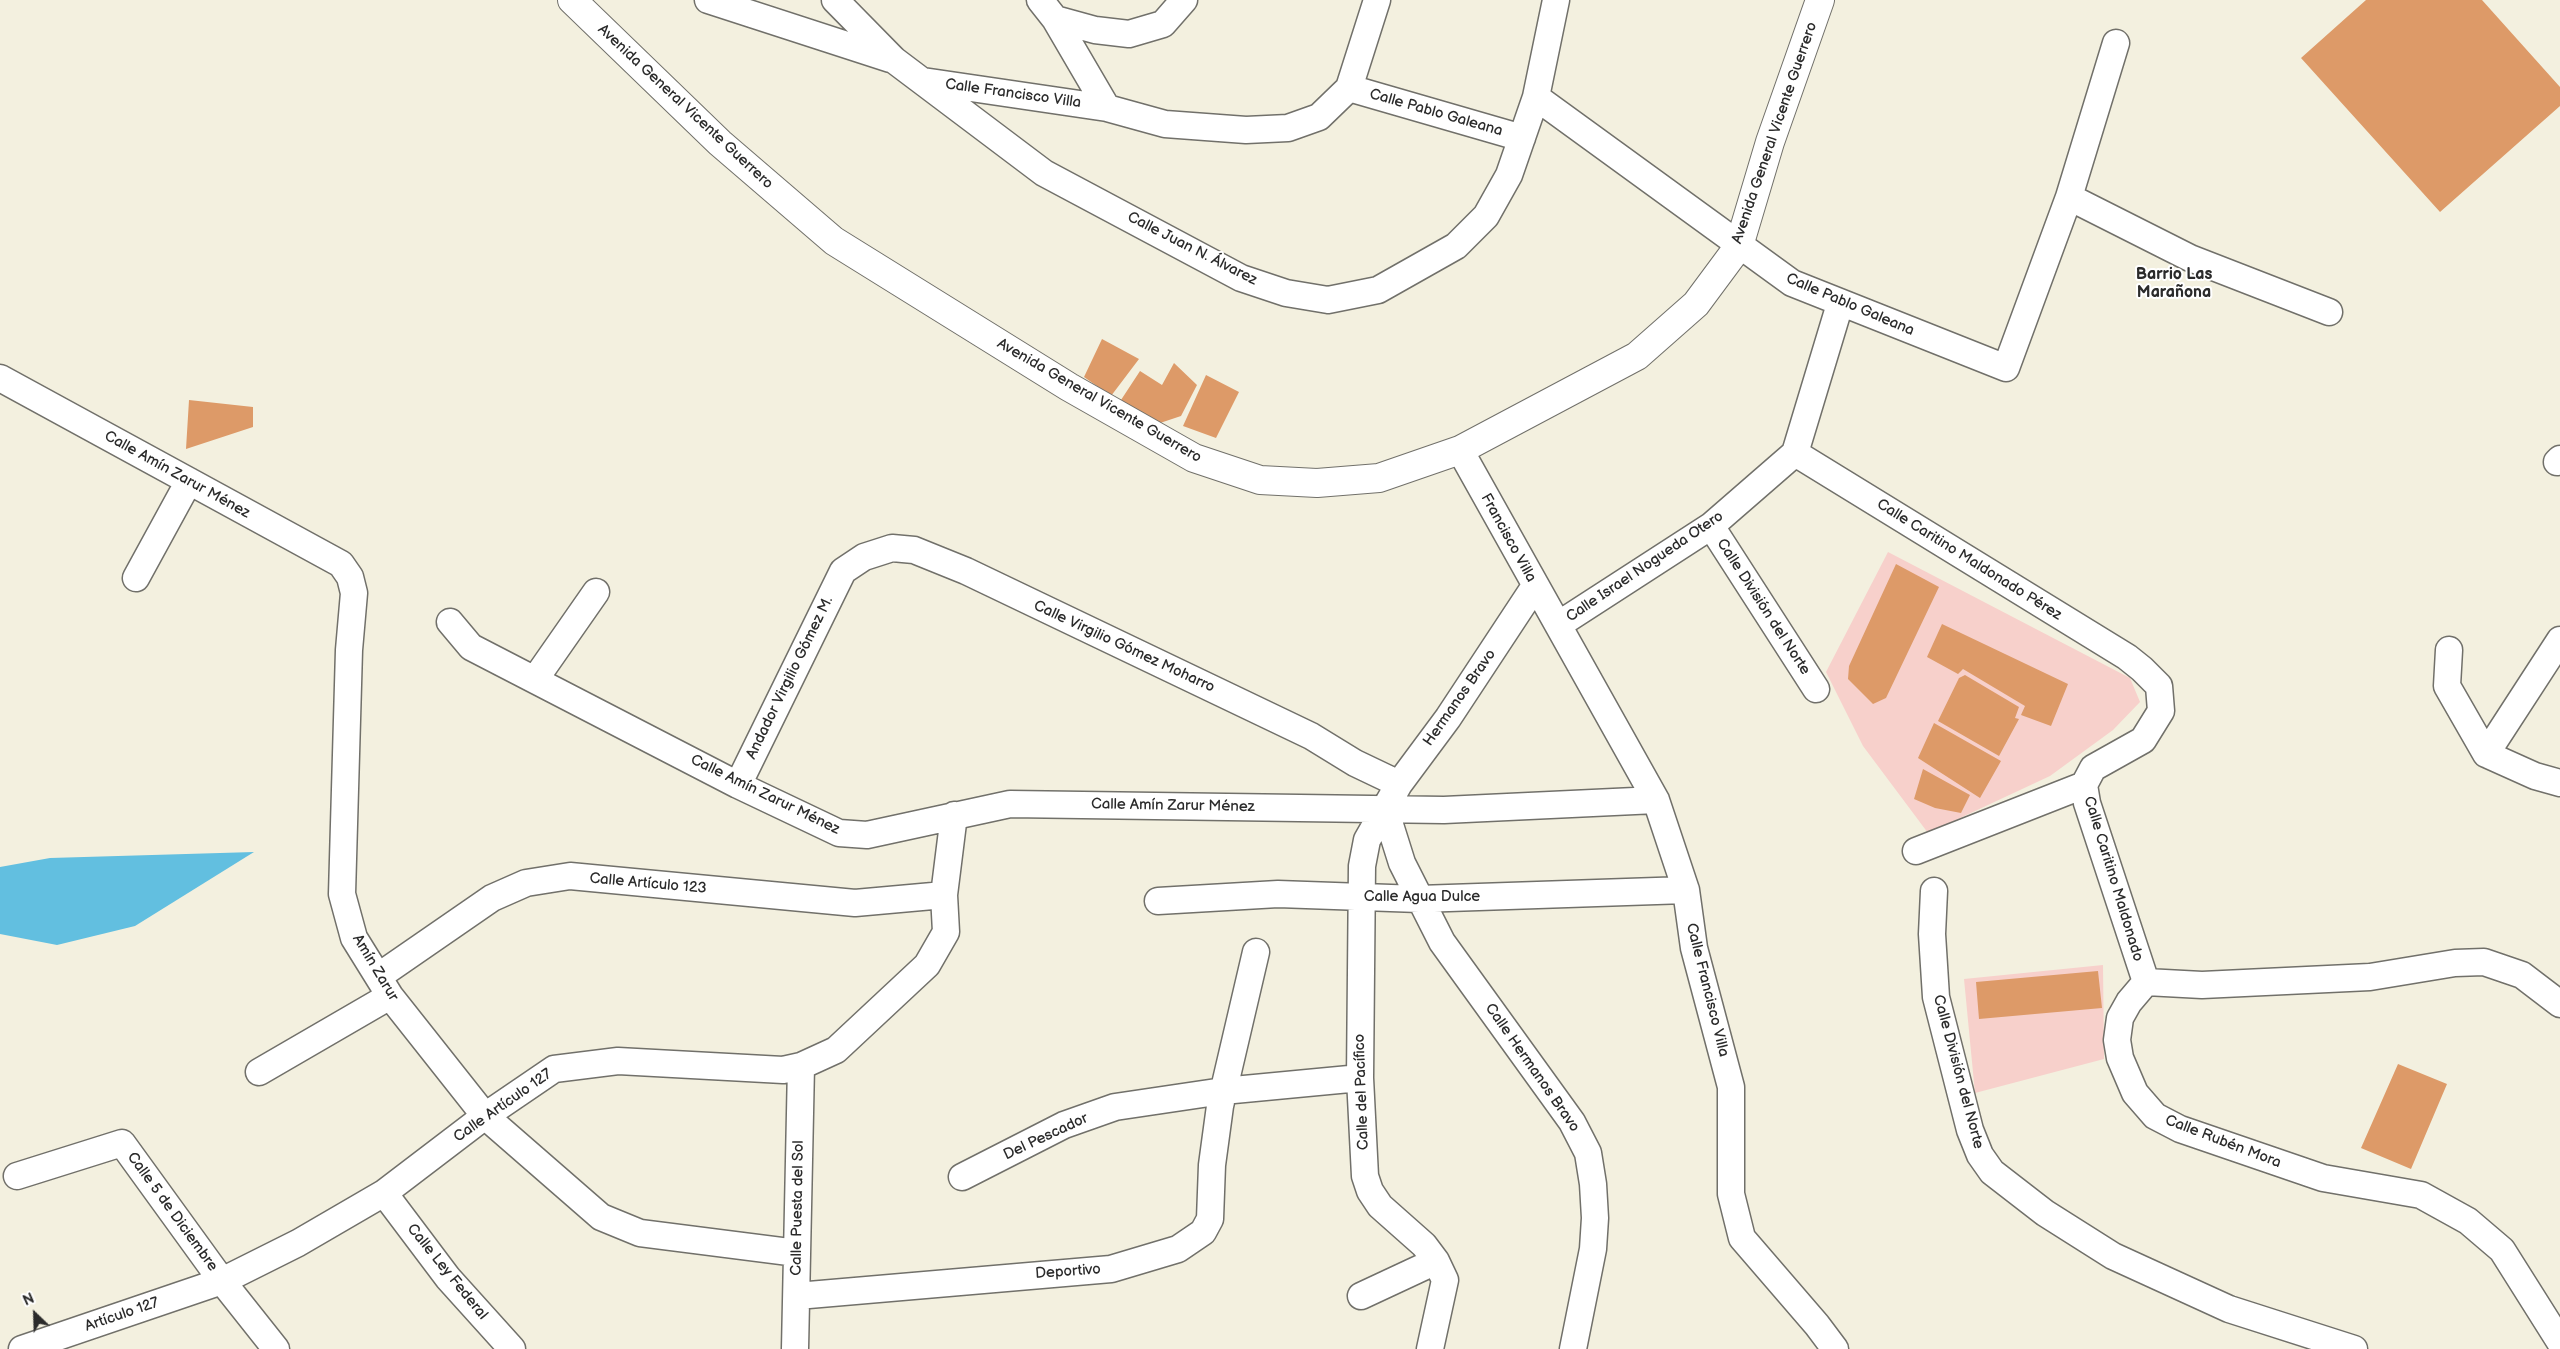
<!DOCTYPE html>
<meta charset="utf-8">
<style>
body{margin:0}
#map{position:relative;width:2560px;height:1349px;overflow:hidden;background:#f3f0df;font-family:"Balsamiq Sans",sans-serif}
canvas{display:block}
.north{position:absolute;left:10px;top:1289px;width:50px;height:50px;-webkit-text-stroke:4px #fff;paint-order:stroke;rotate:336deg;font-size:14px;font-weight:700;line-height:20px;text-align:center;color:#2b2b2b}
.north::after{content:'';display:block;margin:auto;width:18px;height:22px;background:#2b2b2b;clip-path:polygon(50% 0,100% 100%,50% 72%,0 100%)}
</style>
<div id="map">
<canvas width="2560" height="1349"></canvas>
<div class="north">N</div>
</div>
<script>
const g = document.querySelector('canvas').getContext('2d');
g.lineJoin = 'round';
function fill(path, color) { g.fillStyle = color; g.fill(path, 'evenodd'); }
const poly = rows => new Path2D(rows.map(r => 'M' + r).join(''));
function stroke(path, color, width, dash) { g.strokeStyle = color; g.lineWidth = width; g.lineCap = dash ? 'butt' : 'round'; g.setLineDash(dash || []); g.stroke(path); }
function label(font, color, halo, rows, align = 'center') {
  g.font = font + ' "Balsamiq Sans",sans-serif'; g.lineWidth = 4; g.setLineDash([]); g.textBaseline = 'middle'; g.strokeStyle = halo; g.fillStyle = color; for (const [text, x, y, turn = 0] of rows) {
    g.save(); g.translate(x, y); g.rotate((+turn || 0) * Math.PI / 180); g.textAlign = isNaN(turn) ? turn : align; if (halo) g.strokeText(text, 0, 0); g.fillText(text, 0, 0); g.restore();
  }
}
const built = poly([
 [1888,552,2130,678,2140,702,2113,730,2050,776,1928,833,1863,746,1826,672],
 [2103,965,2104,1059,1975,1093,1964,979]
]);
const water = poly([
 [254,852,135,926,57,945,0,934,0,867,50,858]
]);
const building = poly([
 [2366,0,2482,0,2560,87,2560,106,2440,212,2301,58],
 [1102,339,1139,359,1111,396,1084,377],
 [1174,363,1197,385,1181,416,1154,425,1121,400,1140,371,1162,385],
 [1206,375,1239,392,1216,438,1183,426],
 [189,400,253,407,253,427,186,449],
 [1896,564,1939,587,1886,698,1873,704,1848,679,1849,666],
 [1942,624,2068,684,2051,726,2021,715,2025,706,1963,669,1958,674,1927,657],
 [1965,675,2019,707,2015,718,2019,719,1999,756,1938,721,1959,678],
 [1934,723,2001,761,1980,798,1918,758],
 [1923,769,1970,795,1961,813,1935,808,1914,799],
 [2098,971,2102,1008,1979,1019,1976,982],
 [2398,1064,2447,1084,2411,1169,2361,1148]
]);
const minor = poly([
 [708,0,890,59],
 [835,0,894,60,1044,173,1241,278,1286,293,1328,300,1378,290,1456,246,1486,216,1509,175,1536,97,1556,0],
 [1040,0,1055,19,1107,108],
 [1055,19,1095,30,1129,34,1163,24,1184,0],
 [923,81,1107,108,1165,124,1246,130,1288,128,1319,117,1349,88,1377,0],
 [1349,88,1522,138],
 [1536,97,1792,283,2006,368,2069,197,2116,43],
 [2069,197,2190,258,2329,312],
 [0,378,341,564,350,577,354,593,349,650,342,894,354,938,390,996,485,1116,601,1217,640,1233,797,1253],
 [1460,450,1656,800,1686,890,1694,948,1731,1087,1731,1194,1742,1238,1817,1325,1835,1349],
 [1795,453,2127,657,2142,669,2159,686,2161,711,2143,740,2093,768,2084,785,2087,803,2146,982],
 [2557,462,2560,459],
 [1711,526,1816,689],
 [136,578,189,481],
 [450,622,471,647,738,785,839,833,867,835,1010,804,1444,810,1656,800],
 [1558,625,1711,526,1795,453,1840,304],
 [2449,650,2447,686,2486,754,2535,776,2560,783],
 [536,678,596,592],
 [2486,754,2560,640],
 [738,785,843,571,864,557,892,548,914,550,966,571,1311,736,1355,763,1399,784],
 [1385,809,1402,863,1442,942,1572,1122,1588,1153,1593,1184,1595,1218,1593,1249,1573,1349],
 [1916,851,2084,785],
 [1934,891,1932,934,1936,997,1970,1130,1980,1155,1992,1172,2045,1213,2113,1256,2229,1309,2354,1349],
 [1158,901,1278,894,1419,899,1686,890],
 [379,976,492,898,526,883,570,876,855,903,944,895],
 [2146,982,2129,1002,2120,1018,2117,1040,2120,1058,2135,1093,2155,1116,2180,1129,2323,1178,2421,1195,2468,1221,2502,1250,2560,1342],
 [2146,982,2202,985,2370,977,2455,963,2484,962,2522,975,2560,1004],
 [259,1072,390,996],
 [17,1176,122,1143,222,1281,276,1349],
 [962,1177,1064,1125,1115,1107,1223,1091,1360,1078],
 [384,1193,448,1278,512,1349],
 [797,1296,1111,1269,1178,1249,1203,1232,1210,1219,1212,1165,1220,1106,1256,952],
 [1361,1296,1436,1261],
 [22,1349,222,1281,298,1243,384,1193,485,1116,554,1069,618,1061,783,1070,801,1066,836,1050,927,965,946,932,944,895,954,815],
 [795,1349,801,1066],
 [1430,1349,1445,1280,1436,1261,1424,1245,1380,1206,1370,1191,1365,1176,1360,1078,1362,866,1367,840,1399,784,1448,718,1535,586]
]);
const tertiary = poly([
 [572,0,720,143,834,241,1069,387,1194,458,1260,480,1317,483,1379,478,1460,450,1637,356,1696,304,1739,246,1770,142,1820,0]
]);
const streetNames = [
 ["Calle Francisco Villa",1013,94,8],
 ["Avenida General Vicente Guerrero",685,107,43],
 ["Calle Pablo Galeana",1436,113,16],
 ["Avenida General Vicente Guerrero",1775,133,-71],
 ["Calle Juan N. Álvarez",1192,249,27],
 ["Calle Pablo Galeana",1850,305,23],
 ["Avenida General Vicente Guerrero",1099,401,30],
 ["Calle Amín Zarur Ménez",177,475,29],
 ["Francisco Villa",1508,538,61],
 ["Calle Caritino Maldonado Pérez",1969,560,32],
 ["Calle Israel Nogueda Otero",1645,567,-34],
 ["Calle División del Norte",1763,607,57],
 ["Calle Virgilio Gómez Moharro",1124,647,25],
 ["Andador Virgilio Gómez M.",790,678,-64],
 ["Hermanos Bravo",1460,698,-55],
 ["Calle Amín Zarur Ménez",765,795,26],
 ["Calle Amín Zarur Ménez",1173,806,1],
 ["Calle Caritino Maldonado",2113,879,73],
 ["Calle Artículo 123",648,884,5],
 ["Calle Agua Dulce",1422,897],
 ["Amín Zarur",375,968,59],
 ["Calle Francisco Villa",1707,990,76],
 ["Calle Hermanos Bravo",1532,1068,55],
 ["Calle División del Norte",1958,1072,75],
 ["Calle del Pacífico",1362,1092,-92],
 ["Calle Artículo 127",503,1106,-35],
 ["Del Pescador",1046,1137,-25],
 ["Calle Rubén Mora",2223,1142,21],
 ["Calle Puesta del Sol",798,1208,-89],
 ["Calle 5 de Diciembre",172,1212,54],
 ["Calle Ley Federal",447,1272,51],
 ["Deportivo",1068,1272,-4],
 ["Artículo 127",122,1315,-19]
];
const neighbourhoodNames = [
 ["Barrio Las",2174,275],
 ["Marañona",2174,293]
];
fill(built, '#f7d0cb');
fill(water, '#62bfe0');
fill(building, '#dd9a68');
stroke(minor, '#71706a', 29);
stroke(tertiary, '#71706a', 30);
stroke(minor, '#fff', 26);
stroke(tertiary, '#fff', 28);
label('15px', '#2b2b2b', '#fff', streetNames);
label('bold 16px', '#2b2b2b', '#fff', neighbourhoodNames);
</script>
